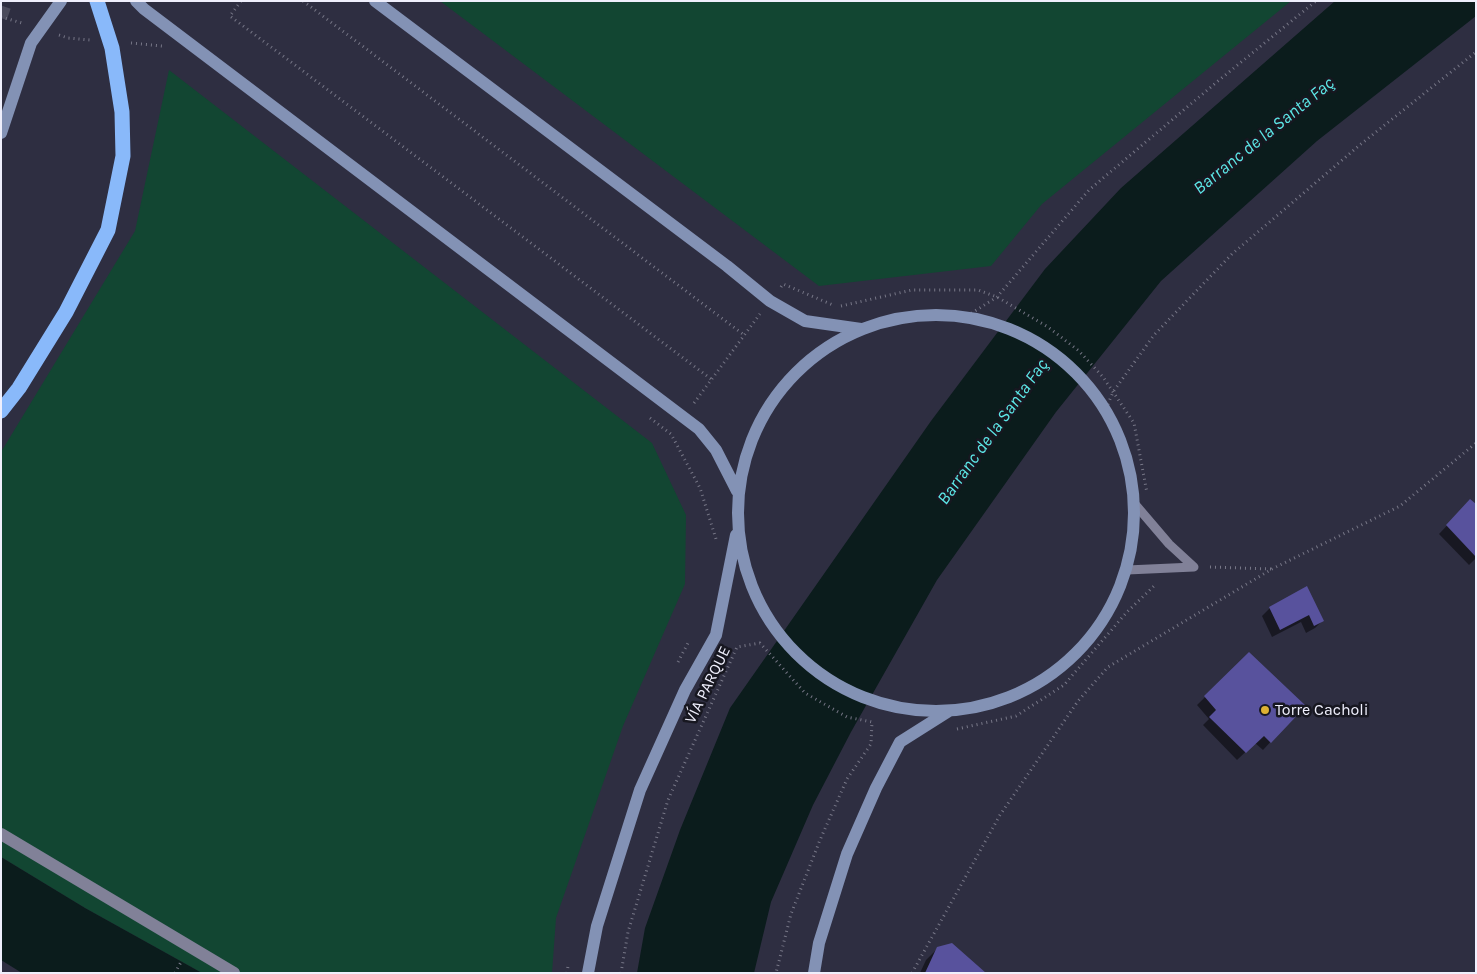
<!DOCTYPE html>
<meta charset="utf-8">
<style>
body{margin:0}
#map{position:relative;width:1477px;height:974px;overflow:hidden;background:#2e2e41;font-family:Karla,sans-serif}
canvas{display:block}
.frame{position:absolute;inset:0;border:2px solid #efeffc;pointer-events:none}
</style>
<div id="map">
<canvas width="1477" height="974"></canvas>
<div class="frame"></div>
</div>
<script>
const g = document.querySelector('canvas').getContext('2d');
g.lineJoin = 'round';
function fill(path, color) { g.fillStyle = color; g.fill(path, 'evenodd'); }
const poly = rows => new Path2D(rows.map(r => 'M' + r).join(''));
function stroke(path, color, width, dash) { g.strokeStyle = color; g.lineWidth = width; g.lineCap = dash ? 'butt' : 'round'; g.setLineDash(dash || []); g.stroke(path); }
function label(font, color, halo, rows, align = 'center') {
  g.font = font + ' Karla,sans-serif'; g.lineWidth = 5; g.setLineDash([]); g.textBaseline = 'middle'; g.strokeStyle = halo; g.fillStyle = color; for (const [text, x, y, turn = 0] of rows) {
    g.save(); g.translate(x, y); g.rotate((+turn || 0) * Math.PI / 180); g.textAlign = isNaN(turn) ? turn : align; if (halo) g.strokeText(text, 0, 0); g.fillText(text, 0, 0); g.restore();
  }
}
const green = poly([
 [440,1,1291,1,1042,204,991,266,819,286],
 [169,70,652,443,686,515,685,584,623,726,556,918,552,973,202,973,85,908,1,857,1,452,135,231]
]);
const water = poly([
 [1335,1,1476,1,1476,16,1317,141,1161,281,1056,412,937,580,851,732,813,805,771,902,754,973,637,973,645,928,680,830,730,708,931,421,1045,269,1121,188],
 [1,857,85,908,202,973,22,973,1,960]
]);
const shadow = poly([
 [1470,501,1476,535,1476,558,1469,565,1439,534],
 [1307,587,1322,621,1315,628,1306,633,1301,622,1272,637,1262,616,1270,608],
 [1249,654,1304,706,1263,750,1255,743,1237,760,1203,725,1209,719,1197,705],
 [938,948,984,973,920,973,926,960]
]);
const building = poly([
 [1470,499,1476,504,1476,557,1446,525],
 [1307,586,1324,621,1314,626,1309,615,1280,630,1269,607],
 [1249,652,1306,706,1271,743,1264,736,1246,753,1209,717,1216,710,1204,696],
 [952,943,986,973,925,973,937,947]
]);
const primaryTunnel = poly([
 [1,18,7,1]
]);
const path = poly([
 [241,1,230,16,711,379],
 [303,1,744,335],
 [1,17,22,23],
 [59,35,68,38,90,40],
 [131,43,162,46],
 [781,287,783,284,833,305],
 [841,306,912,290,978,290,997,297,1048,327,1079,351,1103,377,1134,423,1147,493],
 [967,316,997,297,1089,190,1218,81,1316,1],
 [694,403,760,314],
 [1106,409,1113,392,1154,335,1232,254,1361,144,1476,52],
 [650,418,671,434,700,488,716,539],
 [1210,567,1271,569],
 [678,662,688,643],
 [957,729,1016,716,1064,685,1127,612,1154,586],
 [175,973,181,962],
 [567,973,568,966],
 [621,973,628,932,668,800,737,647,760,643,805,693,847,717,872,722,871,744,847,779,820,840,791,914,776,973],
 [912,973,1000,815,1078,701,1108,667,1272,569,1400,506,1476,443]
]);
const lane = poly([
 [1134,503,1169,544,1194,567],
 [1127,570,1194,567]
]);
const street = poly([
 [1,834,234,973]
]);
const secondary = poly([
 [136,1,144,9,699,429,716,450,737,491],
 [375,1,727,266,770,301,805,321,861,329],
 [1,133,31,43,61,1],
 '738 513a198 198 0 1 1 396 0a198 198 0 1 1-396 0Z',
 [588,973,597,926,640,790,685,690,716,635,736,535],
 [814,973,819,943,847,854,876,788,900,742,949,711]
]);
const highway = poly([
 [1,411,19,388,66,312,108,230,123,156,122,112,112,48,97,1]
]);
const markers = [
 [1265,710,5,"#deb133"]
];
const streetNames = [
 ["VÍA PARQUE",708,685,-64]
];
const poiNames = [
 ["Torre Cacholi",1275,710]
];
const waterNames = [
 ["Barranc de la Santa Faç",1264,136,-39],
 ["Barranc de la Santa Faç",993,432,-54]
];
fill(green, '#124632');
fill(water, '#0b1c1c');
fill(shadow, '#0007');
fill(building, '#58529d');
stroke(primaryTunnel, '#4b4b5d', 12, [12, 6]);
stroke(path, '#777787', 3, [1, 4]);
stroke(lane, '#818198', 9);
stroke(street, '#818198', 12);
stroke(secondary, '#8392b5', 12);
stroke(highway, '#89b9fa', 15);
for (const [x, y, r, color] of markers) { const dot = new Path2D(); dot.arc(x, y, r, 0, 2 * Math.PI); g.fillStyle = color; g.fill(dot); stroke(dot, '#171720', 2); }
label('16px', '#efeffc', '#171720', streetNames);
label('16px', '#efeffc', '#171720', poiNames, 'left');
label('italic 18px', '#5ce6e6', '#171720', waterNames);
</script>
